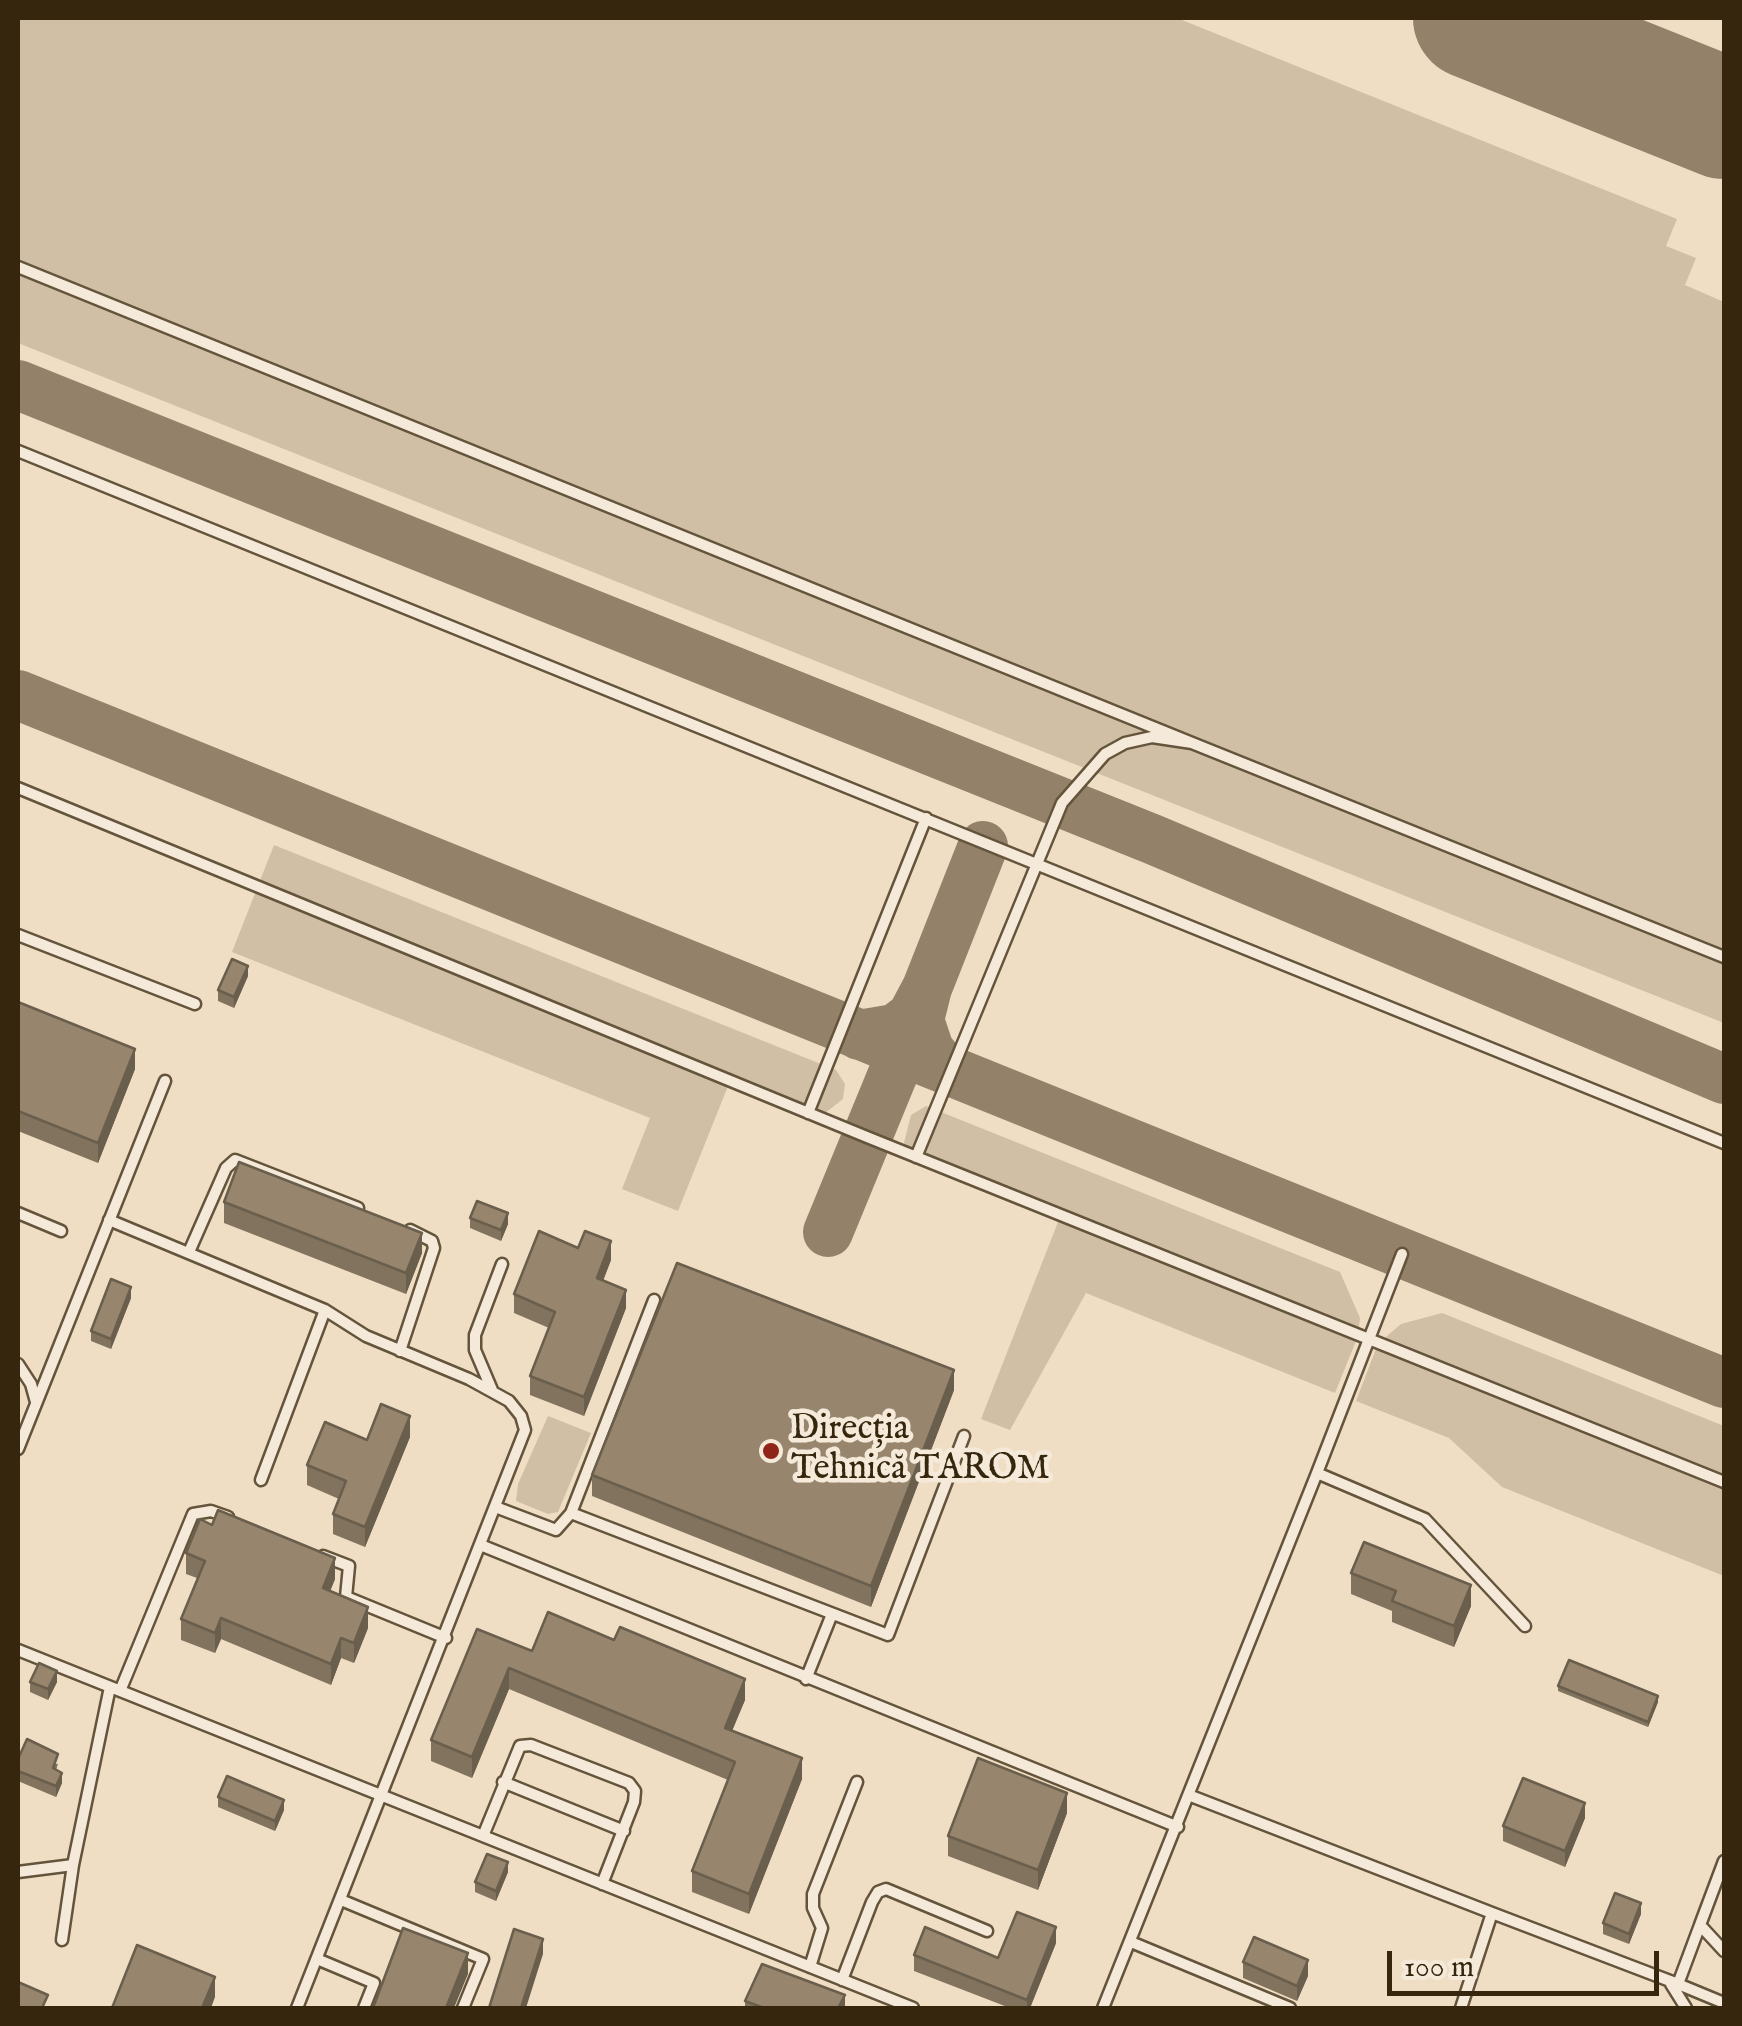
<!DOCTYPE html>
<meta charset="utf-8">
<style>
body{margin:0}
#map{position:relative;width:1742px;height:2026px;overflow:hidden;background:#f0dec4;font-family:"IM FELL English",serif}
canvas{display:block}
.frame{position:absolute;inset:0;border:20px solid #36260e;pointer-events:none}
.scale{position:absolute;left:1387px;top:1951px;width:272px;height:45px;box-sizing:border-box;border:5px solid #36260e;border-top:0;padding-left:12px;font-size:30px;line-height:35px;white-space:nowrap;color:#36260e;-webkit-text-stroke:8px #f5ead9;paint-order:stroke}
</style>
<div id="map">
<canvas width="1742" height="2026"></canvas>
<div class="frame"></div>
<div class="scale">100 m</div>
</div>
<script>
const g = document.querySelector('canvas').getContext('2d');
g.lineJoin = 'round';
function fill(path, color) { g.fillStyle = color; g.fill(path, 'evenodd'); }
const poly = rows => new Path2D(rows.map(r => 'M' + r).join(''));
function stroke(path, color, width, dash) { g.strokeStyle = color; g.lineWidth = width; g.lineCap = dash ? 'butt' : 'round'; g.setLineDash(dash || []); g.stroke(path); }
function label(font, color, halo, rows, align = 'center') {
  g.font = font + ' "IM FELL English",serif'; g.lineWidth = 9; g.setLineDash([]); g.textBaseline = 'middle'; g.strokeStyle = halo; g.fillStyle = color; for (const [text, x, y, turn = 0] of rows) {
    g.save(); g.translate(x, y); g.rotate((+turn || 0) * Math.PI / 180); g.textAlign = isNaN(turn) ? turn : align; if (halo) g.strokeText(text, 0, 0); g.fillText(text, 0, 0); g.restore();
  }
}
const green = poly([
 [18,18,1177,18,1677,219,1666,246,1696,258,1685,285,1724,302,1724,1023,18,343],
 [274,845,836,1070,845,1084,843,1099,815,1121,728,1086,678,1211,622,1189,650,1118,232,952],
 [926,1106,1340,1272,1360,1318,1358,1336,1335,1393,1086,1293,1010,1430,981,1419,1058,1222,903,1147,911,1115],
 [1442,1313,1724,1426,1724,1576,1502,1487,1449,1438,1356,1401,1376,1349,1388,1335,1401,1324],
 [548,1416,591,1433,558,1512,548,1514,516,1501,518,1484]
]);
const taxiway = poly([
 [18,385,1152,839,1724,1079],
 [18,695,1724,1383],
 [927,988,983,846],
 [859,1035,895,1029,912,1016,927,988,919,1020,929,1050,945,1069],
 [828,1232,902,1052]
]);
const runway = poly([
 [1474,18,1724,118]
]);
const service = poly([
 [18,267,1192,743],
 [18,451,1724,1143],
 [18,788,867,1137,1724,1482],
 [18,935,195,1004],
 [808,1113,926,818],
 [916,1157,1062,803,1105,754,1125,743,1152,737,1192,743,1724,957],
 [18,1213,61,1231],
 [109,1220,325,1310,366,1336,469,1379,509,1401,521,1416,525,1430,297,2008],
 [189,1252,226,1168,235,1160,358,1208],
 [654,1300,571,1513,888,1635,964,1436],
 [400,1351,434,1248,432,1241,410,1230],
 [18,1364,31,1384,36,1402],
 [492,1390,475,1350,475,1335,502,1264],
 [18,1449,165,1081],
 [1317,1473,1402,1254],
 [261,1480,325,1310],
 [498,1508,556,1530,571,1513],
 [483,1546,1178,1827],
 [323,1556,349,1566,346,1597,446,1638],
 [18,1650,913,2008],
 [806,1679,832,1614],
 [120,1691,193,1514,211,1511,228,1517],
 [503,1782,624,1831],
 [1191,1796,1492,1913,1461,2008],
 [483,1836,520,1746,531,1745,629,1783,635,1791,634,1802,602,1884],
 [1724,1861,1700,1925,1724,1951],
 [73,1865,110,1687],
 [18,1872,73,1865,62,1940],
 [341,1900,483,1959,463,2008],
 [1492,1913,1678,1984,1700,1925],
 [1131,1942,1290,2008],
 [317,1959,374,1983,364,2008],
 [810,1967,822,1928,813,1908,813,1894,857,1782],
 [842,1980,872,1902,878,1892,886,1889,987,1931],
 [1671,1984,1686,2008],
 [1678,1984,1724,2003],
 [1103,2008,1317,1473,1425,1519,1525,1626]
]);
const wall = poly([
 [248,976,234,1008,218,1001,218,990],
 [18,1002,135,1069,98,1163,18,1131],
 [224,1202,422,1253,406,1294,224,1223],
 [470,1218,508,1224,501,1241,470,1228],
 [578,1248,611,1260,603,1280,626,1308,584,1416,530,1395,530,1376,549,1328,514,1313,514,1294],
 [131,1298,111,1349,91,1341,91,1331],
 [954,1390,871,1607,592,1496,592,1475],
 [410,1437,365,1547,333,1534,333,1514,339,1499,307,1485,307,1465,367,1440],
 [212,1525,335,1579,330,1591,368,1628,354,1663,341,1658,331,1685,221,1639,215,1653,181,1640,181,1619,197,1578,186,1574,186,1553],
 [1351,1573,1471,1606,1454,1647,1392,1622,1392,1611,1351,1594],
 [477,1629,532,1651,745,1700,732,1730,802,1779,749,1914,692,1892,692,1871,728,1780,509,1689,472,1778,431,1761,431,1740],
 [30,1682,57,1682,48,1700,30,1692],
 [1558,1686,1658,1702,1648,1727,1558,1691],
 [18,1759,58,1764,56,1770,62,1783,56,1797,18,1781],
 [218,1797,284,1810,275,1831,218,1807],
 [1067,1813,1038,1890,948,1856,948,1836],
 [1585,1818,1565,1867,1503,1841,1503,1826],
 [508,1872,496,1901,475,1892,475,1882],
 [1641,1914,1629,1944,1603,1934,1603,1923],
 [1056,1943,1030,2008,1010,2008,914,1971,914,1955,998,1958],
 [1243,1962,1308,1976,1297,2001,1243,1978],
 [745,2001,845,2008,745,2008]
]);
const shadedWall = poly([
 [248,966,248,976,234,1008,234,997],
 [135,1049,135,1069,98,1163,98,1143],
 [508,1213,508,1224,501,1241,501,1230],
 [422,1233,422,1253,406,1294,406,1273],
 [611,1241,611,1260,597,1297,597,1278],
 [131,1287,131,1298,111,1349,111,1339],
 [626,1290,626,1308,584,1416,584,1397],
 [954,1370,954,1390,871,1607,871,1586],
 [410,1416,410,1437,365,1547,365,1527],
 [335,1558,335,1579,323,1609,323,1588],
 [1471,1585,1471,1606,1454,1647,1454,1626],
 [368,1607,368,1628,354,1663,354,1643],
 [221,1618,221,1639,215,1653,215,1633],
 [341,1638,341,1658,331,1685,331,1664],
 [509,1668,509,1689,472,1778,472,1757],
 [57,1671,57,1682,48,1700,48,1689],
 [745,1679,745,1700,725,1748,725,1728],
 [1658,1696,1658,1702,1648,1727,1648,1722],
 [802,1758,802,1779,749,1914,749,1894],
 [62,1773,62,1783,56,1797,56,1786],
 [1067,1793,1067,1813,1038,1890,1038,1870],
 [284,1800,284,1810,275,1831,275,1821],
 [1585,1803,1585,1818,1565,1867,1565,1851],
 [508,1862,508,1872,496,1901,496,1891],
 [1641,1903,1641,1914,1629,1944,1629,1934],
 [1056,1927,1056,1943,1030,2008,1027,2008,1027,2000],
 [543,1939,543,1954,526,2008,521,2008],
 [468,1953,468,1974,454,2008,446,2008],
 [1308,1960,1308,1976,1297,2001,1297,1986],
 [215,1977,215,1997,211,2008,202,2008],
 [845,1995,845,2008,838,2008]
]);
const building = poly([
 [232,959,248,966,234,997,218,990,232,959],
 [18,1002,135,1049,98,1143,18,1111,18,1002],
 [239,1162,422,1233,406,1273,224,1202,239,1162],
 [477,1201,508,1213,501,1230,470,1218,477,1201],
 [539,1231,578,1248,585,1231,611,1241,597,1278,626,1290,584,1397,530,1376,555,1312,514,1294,539,1231],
 [677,1263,954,1370,871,1586,592,1475,677,1263],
 [111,1279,131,1287,111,1339,91,1331,111,1279],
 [381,1404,410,1416,365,1527,333,1514,346,1481,307,1465,325,1422,367,1440,381,1404],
 [218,1510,335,1558,323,1588,368,1607,354,1643,341,1638,331,1664,221,1618,215,1633,181,1619,205,1561,186,1553,200,1519,212,1525,218,1510],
 [1364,1542,1471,1585,1454,1626,1392,1601,1396,1591,1351,1573,1364,1542],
 [548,1612,614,1640,620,1627,745,1679,725,1728,802,1758,749,1894,692,1871,735,1762,509,1668,472,1757,431,1740,477,1629,532,1651,548,1612],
 [1569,1660,1658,1696,1648,1722,1558,1686,1569,1660],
 [39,1663,57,1671,48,1689,30,1682,39,1663],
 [27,1739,58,1754,53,1768,62,1773,56,1786,18,1771,18,1759,27,1739],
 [978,1758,1067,1793,1038,1870,948,1836,978,1758],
 [227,1776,284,1800,275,1821,218,1797,227,1776],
 [1523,1778,1585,1803,1565,1851,1503,1826,1523,1778],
 [487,1854,508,1862,496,1891,475,1882,487,1854],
 [1615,1893,1641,1903,1629,1934,1603,1923,1615,1893],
 [1017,1912,1056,1927,1027,2000,914,1955,925,1927,998,1958,1017,1912],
 [403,1928,468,1953,446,2008,373,2008,403,1928],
 [514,1929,543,1939,521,2008,489,2008,514,1929],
 [1254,1937,1308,1960,1297,1986,1243,1962,1254,1937],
 [137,1945,215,1977,202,2008,112,2008,137,1945],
 [762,1964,845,1995,838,2008,764,2008,745,2001,762,1964],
 [18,1982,48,1995,42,2008,18,2008,18,1982]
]);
const markers = [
 [771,1451,10,"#8f2418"]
];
const poiNames = [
 ["Direcţia",791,1431],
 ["Tehnică TAROM",791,1471]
];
fill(green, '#d0bfa5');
stroke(taxiway, '#938269', 50);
stroke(runway, '#938269', 122);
stroke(service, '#64543c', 15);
stroke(service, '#f5ead9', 10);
fill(wall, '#82735e');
fill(shadedWall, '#6a5e4c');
fill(building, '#97866d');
stroke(building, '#6a5e4c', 2.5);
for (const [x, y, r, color] of markers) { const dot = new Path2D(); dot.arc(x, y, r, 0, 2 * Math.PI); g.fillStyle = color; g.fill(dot); stroke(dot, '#f5ead9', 4); }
label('35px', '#36260e', '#f5ead9', poiNames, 'left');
</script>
